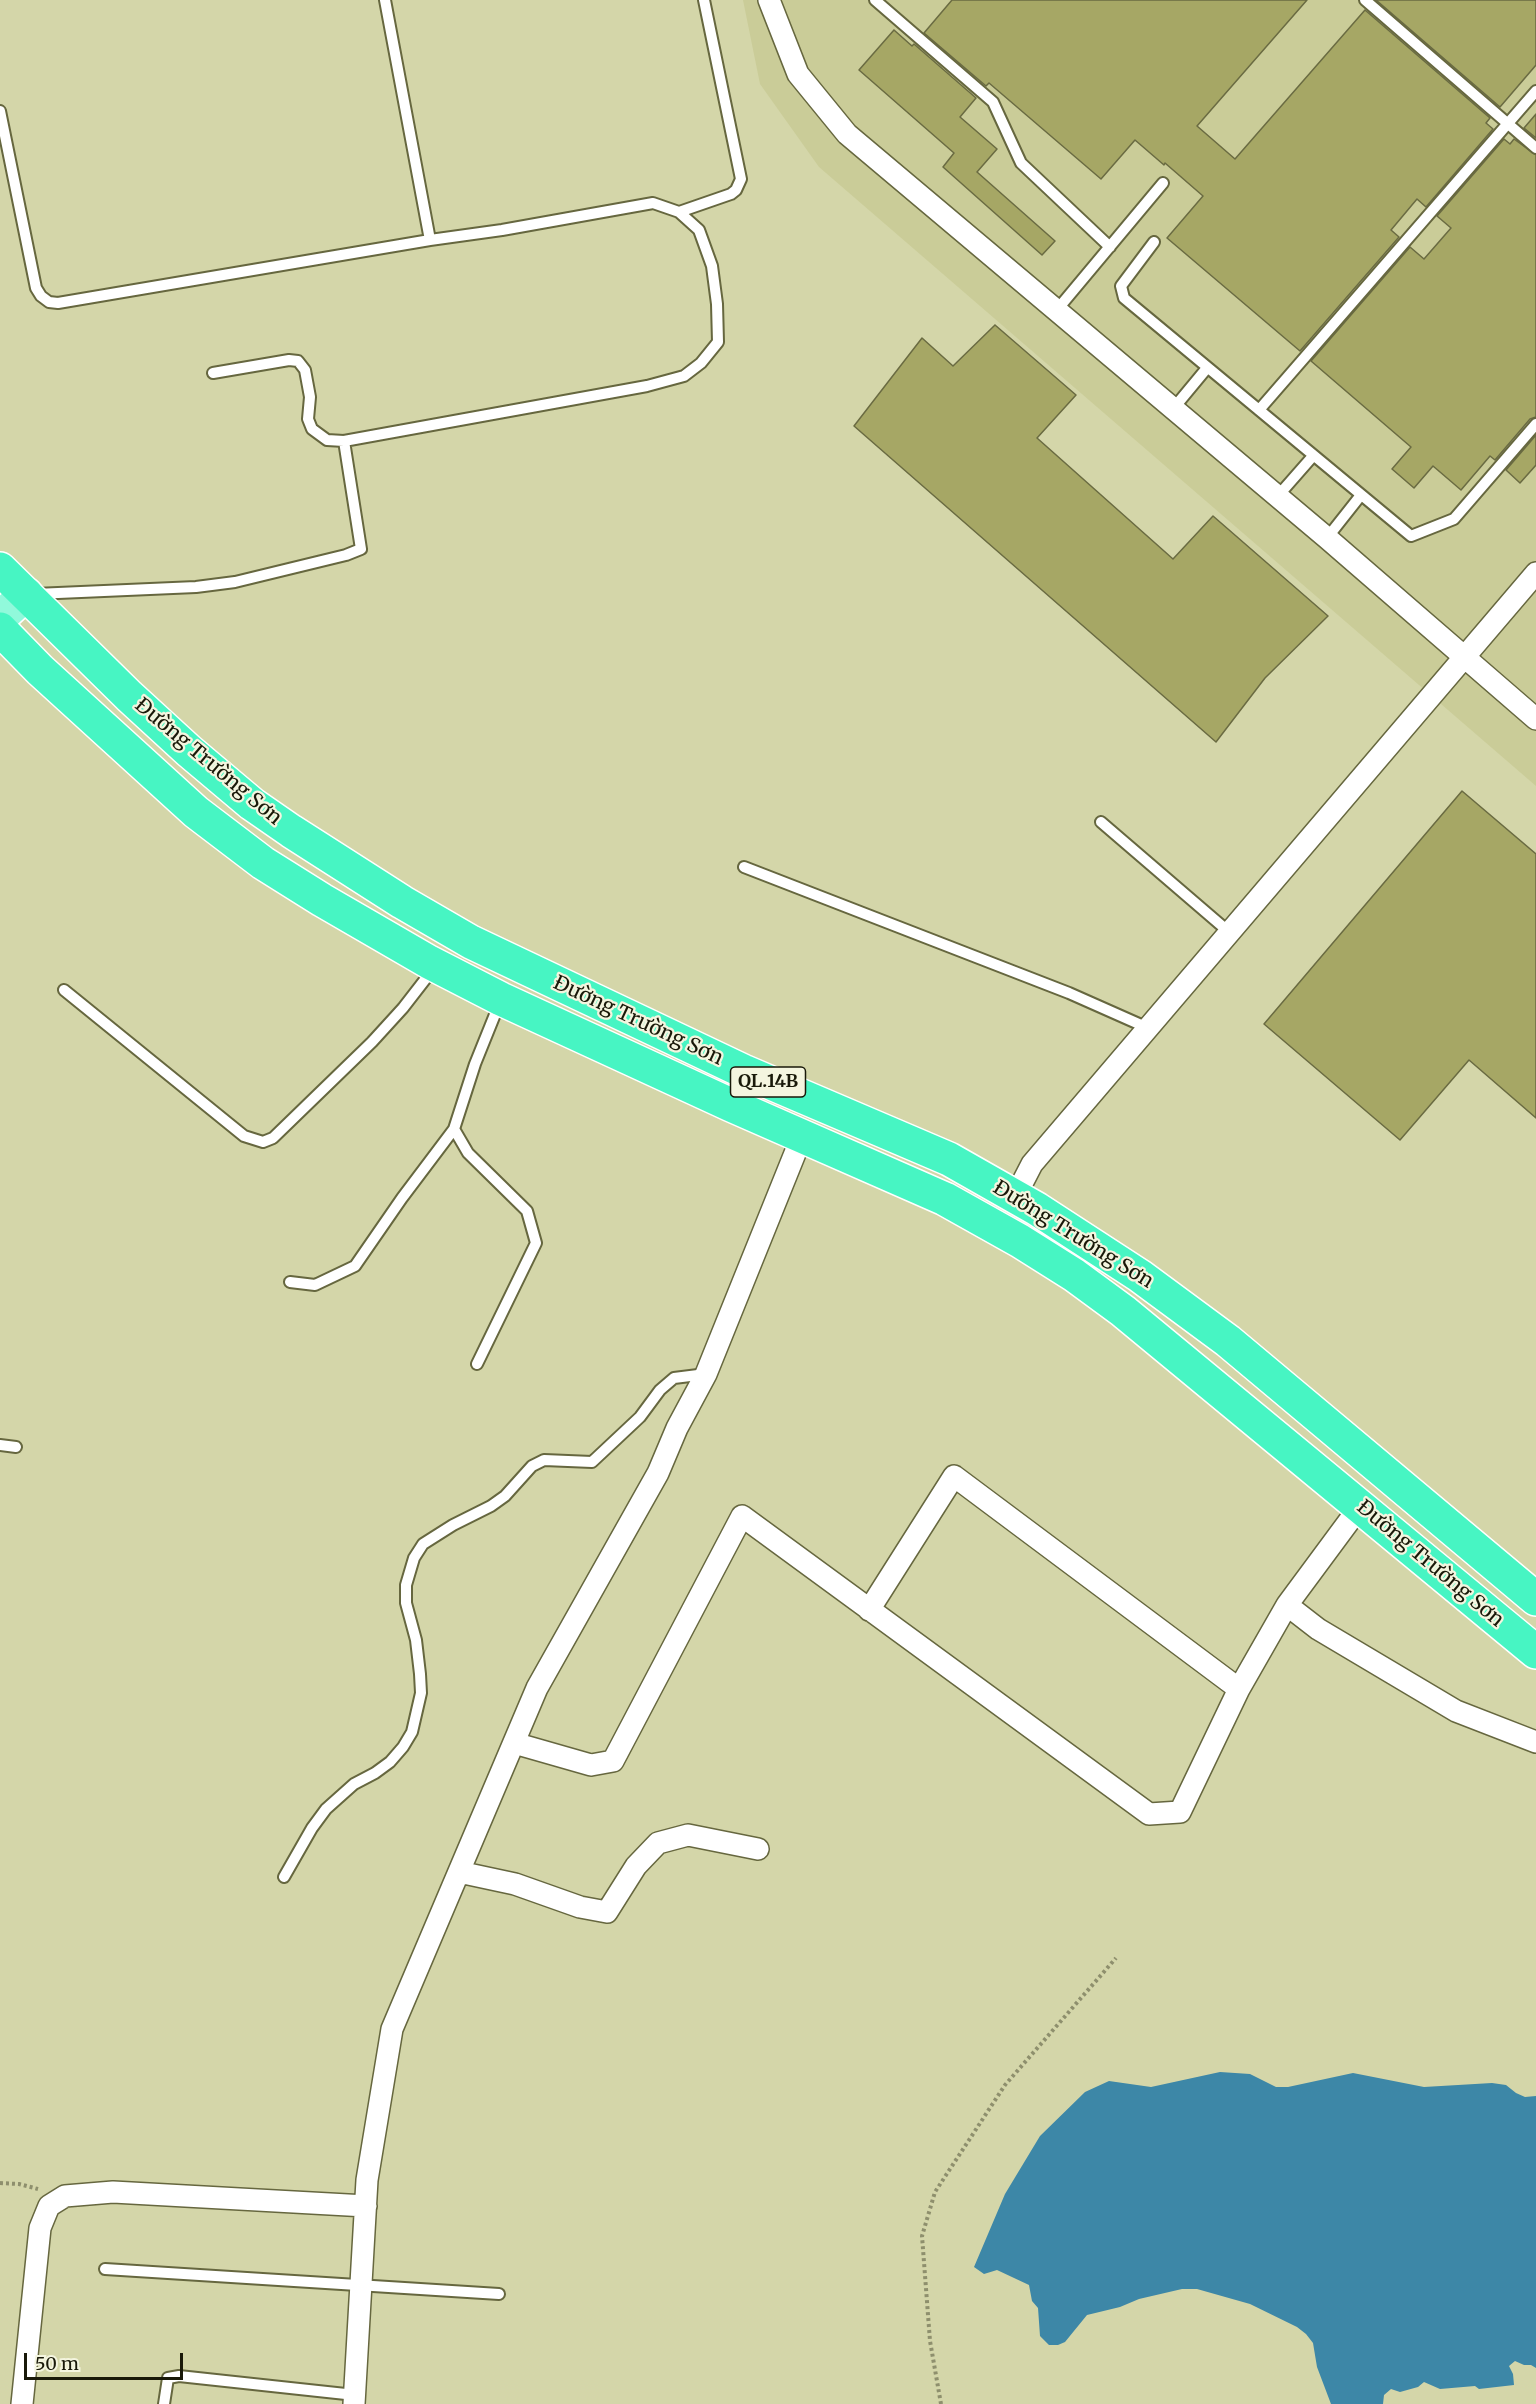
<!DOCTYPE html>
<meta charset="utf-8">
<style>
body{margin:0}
#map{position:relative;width:1536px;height:2404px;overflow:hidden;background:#d4d6a9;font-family:Merriweather,serif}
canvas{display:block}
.scale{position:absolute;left:24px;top:2353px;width:159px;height:27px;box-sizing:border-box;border:3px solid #191909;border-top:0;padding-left:8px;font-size:18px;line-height:21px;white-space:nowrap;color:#191909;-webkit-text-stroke:4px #f4f5df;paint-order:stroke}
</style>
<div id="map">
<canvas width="1536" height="2404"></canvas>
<div class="scale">50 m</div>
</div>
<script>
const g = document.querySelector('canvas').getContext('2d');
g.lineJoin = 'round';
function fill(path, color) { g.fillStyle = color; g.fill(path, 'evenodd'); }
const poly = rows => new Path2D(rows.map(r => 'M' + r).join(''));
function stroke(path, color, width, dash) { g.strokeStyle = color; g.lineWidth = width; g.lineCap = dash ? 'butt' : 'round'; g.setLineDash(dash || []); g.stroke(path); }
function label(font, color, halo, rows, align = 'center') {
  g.font = font + ' Merriweather,serif'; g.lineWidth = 4.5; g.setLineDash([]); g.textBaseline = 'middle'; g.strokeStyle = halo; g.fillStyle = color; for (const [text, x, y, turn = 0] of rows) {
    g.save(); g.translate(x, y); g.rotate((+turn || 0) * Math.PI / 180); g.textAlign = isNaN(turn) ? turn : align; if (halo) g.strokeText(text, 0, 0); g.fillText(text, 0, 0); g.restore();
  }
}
const built = poly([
 [743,0,1536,0,1536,786,819,167,760,84]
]);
const water = poly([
 [1220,2072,1250,2074,1276,2087,1288,2087,1353,2073,1424,2087,1492,2083,1506,2085,1516,2093,1525,2097,1536,2096,1536,2368,1531,2365,1524,2365,1515,2361,1509,2366,1513,2374,1514,2385,1479,2389,1475,2386,1440,2389,1424,2382,1418,2387,1400,2392,1391,2389,1384,2395,1383,2404,1331,2404,1317,2367,1313,2343,1306,2334,1297,2327,1250,2304,1197,2289,1182,2289,1139,2299,1120,2307,1087,2315,1065,2342,1058,2345,1049,2345,1040,2336,1038,2308,1032,2301,1029,2285,997,2270,984,2274,974,2267,1005,2194,1040,2136,1085,2092,1109,2081,1151,2087]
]);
const building = poly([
 [952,0,1307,0,1197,126,1235,159,1365,10,1490,118,1486,123,1493,129,1426,207,1417,199,1391,230,1399,237,1300,351,1167,238,1203,196,1165,163,1164,165,1135,140,1101,179,989,83,986,86,924,33,952,0],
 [1376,0,1536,0,1536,65,1500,107,1376,0],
 [894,30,912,46,914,44,976,98,960,117,997,149,977,172,1055,241,1042,255,943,167,954,153,859,70,894,30],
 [1536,114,1536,138,1524,128,1536,114],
 [1504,139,1510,144,1514,139,1536,155,1536,417,1530,419,1495,460,1490,456,1461,490,1433,466,1414,488,1392,469,1411,447,1311,361,1410,247,1424,259,1451,228,1437,216,1504,139],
 [995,325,1076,395,1037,438,1173,559,1213,516,1328,616,1265,678,1216,742,854,426,922,338,953,366,995,325],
 [1536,435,1536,465,1520,483,1506,470,1536,435],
 [1462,791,1536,854,1536,1118,1469,1060,1400,1140,1264,1024,1462,791]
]);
const path = poly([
 [0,2183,19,2184,38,2189],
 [941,2404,930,2341,922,2236,935,2192,1005,2085,1116,1958]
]);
const lane = poly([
 [875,0,993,102,1021,163,1110,247],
 [1365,0,1536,148],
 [0,111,36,288,41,296,49,302,58,303,430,240,385,0],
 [679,212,731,194,736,190,741,179,704,0],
 [1154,242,1121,286,1124,298,1411,536,1454,519,1536,424],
 [1056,311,1163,183],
 [213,373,289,360,298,361,305,370,310,397,308,419,312,429,327,440,344,441],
 [1173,409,1207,368],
 [1259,410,1536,91],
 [1277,497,1313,456],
 [1327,538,1361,495],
 [35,594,196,587,235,582,346,555,361,549,344,441,647,386,684,376,701,363,718,342,717,304,712,266,699,230,679,212,653,203,502,230,430,240],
 [1101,822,1229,932],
 [744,867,1069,993,1148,1028],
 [64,990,244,1136,263,1142,273,1138,372,1042,403,1008,434,968],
 [290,1282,315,1285,355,1266,402,1198,454,1129],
 [477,1364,536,1243,527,1211,468,1153,454,1129,475,1064,500,1002],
 [0,1445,16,1447],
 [284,1877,312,1828,326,1809,354,1784,375,1773,390,1762,403,1747,412,1732,421,1693,420,1674,416,1640,406,1603,406,1585,414,1558,423,1544,453,1525,491,1506,505,1496,532,1466,544,1460,592,1462,640,1417,660,1390,674,1378,706,1374],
 [105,2269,499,2294],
 [164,2404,168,2378,179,2376,355,2395]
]);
const street = poly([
 [769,0,798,74,847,134,1327,538,1536,719],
 [1015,1197,1032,1164,1536,573],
 [1287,1605,1361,1505],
 [869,1610,954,1476,1239,1689],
 [514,1743,591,1765,613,1761,742,1516,1149,1814,1180,1812,1239,1689,1287,1605,1318,1629,1456,1711,1536,1742],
 [459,1872,515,1884,580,1907,607,1912,636,1866,658,1843,688,1835,758,1849],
 [22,2404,40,2228,49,2206,65,2196,113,2192,366,2206],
 [354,2404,367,2180,392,2029,537,1688,658,1473,677,1428,706,1374,802,1136]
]);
const primary = poly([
 [0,618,26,594]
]);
const highway = poly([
 [0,569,129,696,189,751,252,804,291,831,402,902,471,942,743,1071,949,1159,1037,1209,1140,1276,1228,1341,1536,1599],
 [0,629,40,670,196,812,263,863,322,900,429,962,501,999,731,1105,945,1199,1020,1241,1074,1275,1123,1311,1536,1652]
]);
const shields = [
 [768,1082,75]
];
const shieldNames = [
 ["QL.14B",768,1082]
];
const streetNames = [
 ["Đường Trường Sơn",208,762,40],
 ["Đường Trường Sơn",638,1021,25],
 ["Đường Trường Sơn",1073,1235,32],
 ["Đường Trường Sơn",1430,1564,40]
];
fill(built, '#cacc98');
fill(water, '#3d87a7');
fill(building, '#a6a765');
stroke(building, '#6a6b42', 1.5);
stroke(lane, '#66673f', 14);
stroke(street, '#66673f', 24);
stroke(primary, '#fff', 36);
stroke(highway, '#fff', 36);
stroke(path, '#8e8f6d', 4, [3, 3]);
stroke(lane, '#fff', 10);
stroke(street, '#fff', 21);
stroke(primary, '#91f9db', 33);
stroke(highway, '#47f5c3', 33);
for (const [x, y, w] of shields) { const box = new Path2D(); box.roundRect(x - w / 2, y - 15, w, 30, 4.5); g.fillStyle = '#f4f5df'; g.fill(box); stroke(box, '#191909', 1.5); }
label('bold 18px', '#191909', null, shieldNames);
label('20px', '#191909', '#f4f5df', streetNames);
</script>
